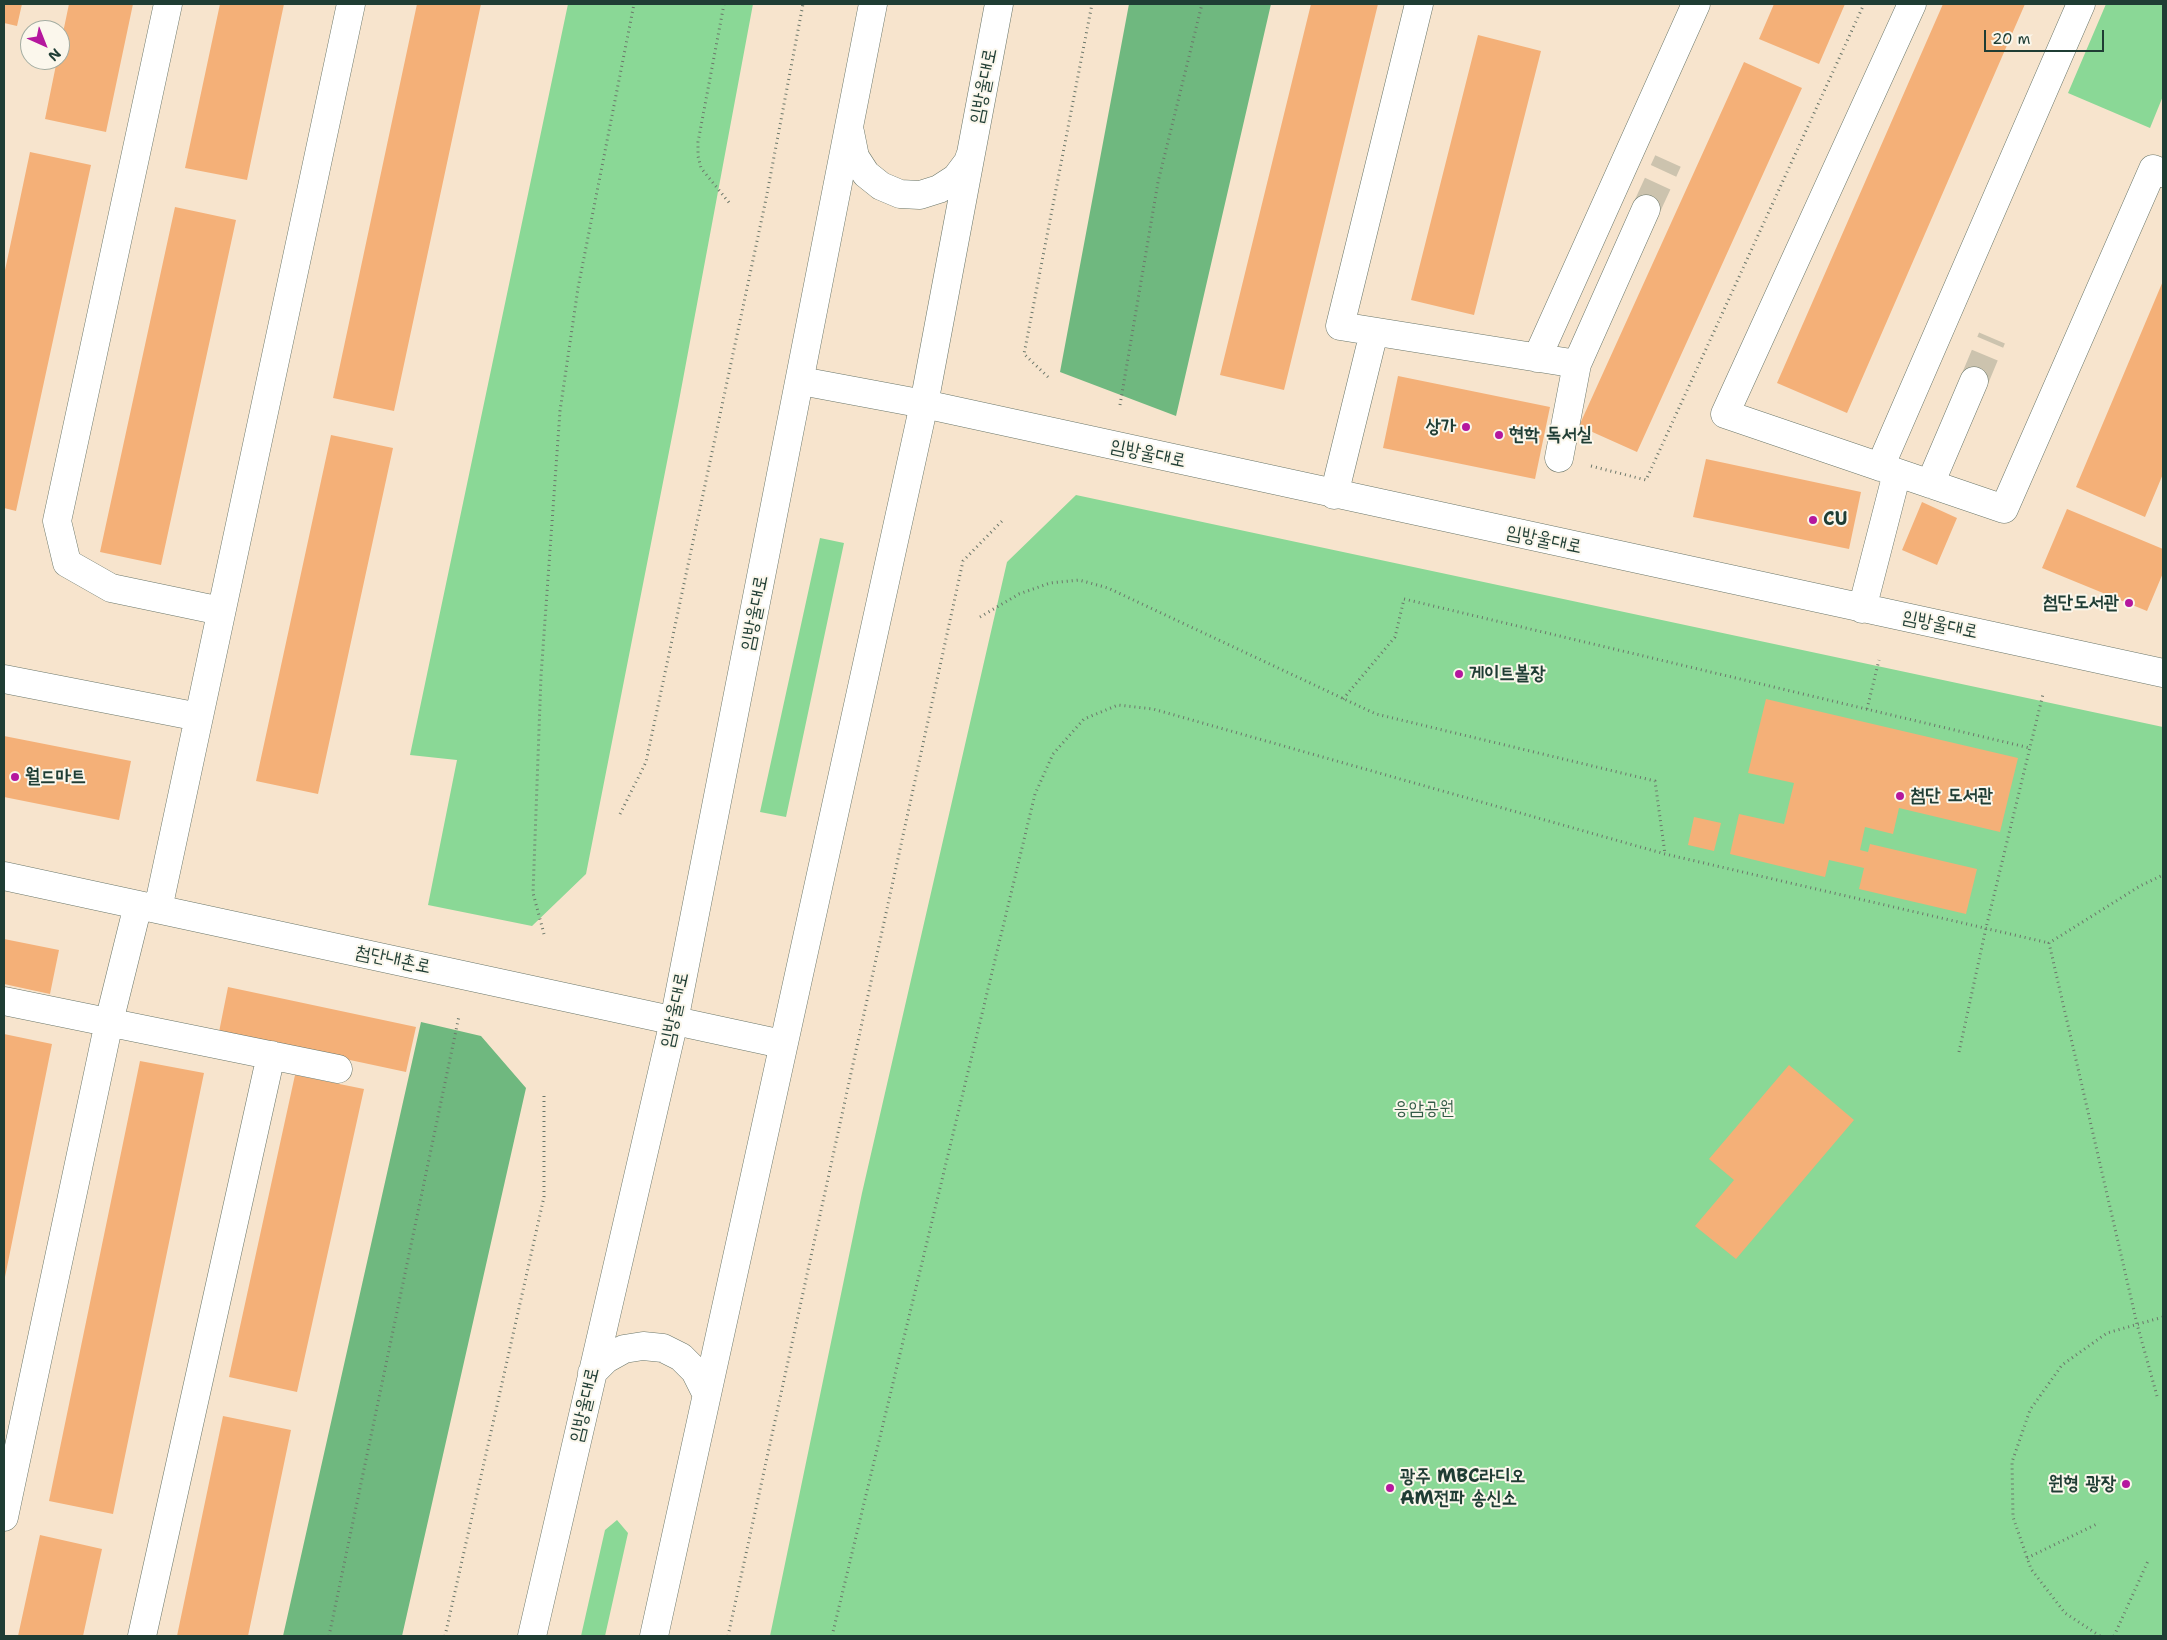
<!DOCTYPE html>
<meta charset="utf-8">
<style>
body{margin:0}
#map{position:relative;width:2167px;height:1640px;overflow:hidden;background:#f7e4cd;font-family:"Shantell Sans",sans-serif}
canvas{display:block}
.frame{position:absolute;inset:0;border:5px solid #1f3d34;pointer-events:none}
.north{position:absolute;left:20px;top:20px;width:50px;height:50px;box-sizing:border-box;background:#fbf7ec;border:1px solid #a3ada2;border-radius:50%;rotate:136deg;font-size:14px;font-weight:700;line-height:20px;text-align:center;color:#1f3d34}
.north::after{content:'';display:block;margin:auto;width:18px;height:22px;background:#b5179e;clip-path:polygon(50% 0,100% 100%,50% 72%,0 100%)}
.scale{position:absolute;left:1984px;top:30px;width:120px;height:22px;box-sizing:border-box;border:2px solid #1f3d34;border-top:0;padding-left:6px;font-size:15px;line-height:18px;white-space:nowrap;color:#1f3d34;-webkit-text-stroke:4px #fbf7ec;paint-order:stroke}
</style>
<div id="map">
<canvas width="2167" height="1640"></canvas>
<div class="frame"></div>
<div class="north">N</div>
<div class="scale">20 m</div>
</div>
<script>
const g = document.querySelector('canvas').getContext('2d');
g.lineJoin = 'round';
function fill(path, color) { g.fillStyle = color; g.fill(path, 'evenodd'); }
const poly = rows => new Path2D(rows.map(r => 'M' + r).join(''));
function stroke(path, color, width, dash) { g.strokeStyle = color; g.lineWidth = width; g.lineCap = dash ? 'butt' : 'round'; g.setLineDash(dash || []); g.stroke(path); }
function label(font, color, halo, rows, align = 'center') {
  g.font = font + ' "Shantell Sans","Poor Story",sans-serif'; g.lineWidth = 4; g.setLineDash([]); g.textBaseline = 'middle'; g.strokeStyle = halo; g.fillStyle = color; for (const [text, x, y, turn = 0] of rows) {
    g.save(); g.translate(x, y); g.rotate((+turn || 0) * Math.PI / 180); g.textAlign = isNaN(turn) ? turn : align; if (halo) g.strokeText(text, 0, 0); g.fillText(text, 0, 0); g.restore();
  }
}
const green = poly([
 [568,4,753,4,678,406,586,874,532,926,428,905,457,760,410,755],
 [2106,4,2163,4,2163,96,2150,128,2068,93],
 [1076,495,2163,727,2163,1636,770,1636,862,1193,1007,562],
 [820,538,844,543,786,817,760,812],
 [617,1520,628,1533,605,1636,581,1636,605,1530]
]);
const forest = poly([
 [1129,4,1271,4,1176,416,1060,372],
 [421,1022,481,1036,526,1088,402,1636,283,1636]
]);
const building = poly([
 [4,4,22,4,17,26,4,23],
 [69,4,133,4,106,132,45,119,57,60,60,60,60,47],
 [220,4,284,4,247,180,185,168],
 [417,4,481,4,394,411,333,398],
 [1311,4,1378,4,1284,390,1220,375],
 [1774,4,1845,4,1819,64,1759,39],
 [1943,4,2025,4,1847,413,1777,383],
 [1478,35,1541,51,1474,315,1411,300],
 [1744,62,1802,88,1637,452,1579,426],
 [30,152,91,165,16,511,4,508,4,275],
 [175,207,236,220,161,565,100,552],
 [2163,281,2163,474,2145,517,2076,487],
 [1398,376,1550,407,1535,479,1383,448],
 [331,435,393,448,318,794,256,781],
 [1706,459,1861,492,1849,549,1693,517],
 [1922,502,1957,518,1937,565,1902,550],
 [2067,509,2163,549,2163,573,2147,611,2042,568],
 [1766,699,2018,758,2000,832,1899,808,1893,834,1865,827,1860,850,1868,852,1870,844,1977,869,1966,914,1859,889,1864,868,1829,860,1825,877,1730,854,1739,814,1784,824,1794,783,1748,773],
 [4,736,131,761,119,820,4,797],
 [1694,817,1721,823,1714,851,1688,845],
 [4,939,59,950,50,994,4,984],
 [228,987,416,1027,406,1072,219,1032],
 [4,1034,52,1044,5,1277,4,1277],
 [140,1061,204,1073,113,1514,49,1501],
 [1789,1065,1854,1120,1736,1259,1695,1226,1734,1180,1709,1159],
 [295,1075,364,1089,297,1392,229,1377],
 [223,1416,291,1430,248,1636,177,1636],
 [40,1535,102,1549,83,1636,18,1636]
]);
const minorTunnel = poly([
 [1646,209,1668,161],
 [1974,381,1992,338]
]);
const path = poly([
 [724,4,698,142,698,156,701,168,731,205],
 [1048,377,1024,354,1092,4],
 [1120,405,1158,182,1202,4],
 [1591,466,1646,480,1864,4],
 [980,617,1019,594,1050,583,1079,580,1108,588,1376,714,1655,781,1665,854],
 [1343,699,1395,637,1404,599,2030,748],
 [1867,709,1879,660],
 [620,814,646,762,766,199,803,4],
 [544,934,533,893,541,676,560,411,578,288,634,4],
 [1959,1052,1986,928,2043,694],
 [2157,1396,2137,1324,2049,943,2140,886,2163,875],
 [2027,1558,2099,1523],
 [329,1636,459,1016],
 [445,1636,544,1197,544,1095],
 [728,1636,963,561,1002,521],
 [832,1636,1035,794,1053,754,1084,719,1118,705,1153,709,1665,854,2049,943],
 [2100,1636,2065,1613,2031,1569,2013,1517,2012,1462,2030,1410,2062,1365,2107,1333,2163,1317],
 [2114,1636,2148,1561]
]);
const minor = poly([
 [168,4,57,521,67,563,111,588,221,611],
 [1419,4,1340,326,1577,364],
 [1912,4,1725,414,2004,509,2153,169,2163,173],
 [1537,358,1696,4],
 [801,381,924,404,2163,673],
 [1559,458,1577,364,1646,209],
 [1880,467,2081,4],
 [1930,484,1974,381],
 [1334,495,1374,332],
 [1862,609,1897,473],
 [4,679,199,717],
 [4,876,782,1044],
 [158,909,351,4],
 [4,1001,338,1069],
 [4,1517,109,1022,138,905],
 [142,1636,271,1055]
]);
const major = poly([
 [850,132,855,157,866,174,881,186,900,194,920,195,939,189,956,178,968,162,970,156],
 [592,1373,606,1359,624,1349,643,1346,663,1348,681,1357,695,1371,706,1393],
 [532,1636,674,1021,873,4],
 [654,1636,924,404,999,4]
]);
const markers = [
 [1466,427,5,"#b5179e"],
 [1499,435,5,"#b5179e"],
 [1813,520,5,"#b5179e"],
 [2129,603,5,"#b5179e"],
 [1459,674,5,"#b5179e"],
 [15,777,5,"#b5179e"],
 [1900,796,5,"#b5179e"],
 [2126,1484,5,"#b5179e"],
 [1390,1488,5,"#b5179e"]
];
const streetNames = [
 ["임방울대로",984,86,-79],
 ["임방울대로",1148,454,12],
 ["임방울대로",1544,540,12],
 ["임방울대로",755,613,-79],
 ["임방울대로",1940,625,12],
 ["첨단내촌로",393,960,12],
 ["임방울대로",675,1010,-78],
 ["임방울대로",585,1405,-77]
];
const poiNames = [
 ["상가",1456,427,"right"],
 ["현학 독서실",1509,435],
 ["CU",1823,520],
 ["첨단도서관",2119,603,"right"],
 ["게이트볼장",1469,674],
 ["월드마트",25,777],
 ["첨단 도서관",1910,796],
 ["광주 MBC라디오",1400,1477],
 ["AM전파 송신소",1400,1499],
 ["원형 광장",2116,1484,"right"]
];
const parkNames = [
 ["응암공원",1424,1109]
];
fill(green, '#8ad896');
fill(forest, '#6fb87f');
fill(building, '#f4b078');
stroke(minorTunnel, '#ccc3ae', 28, [28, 14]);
stroke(minor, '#6b776a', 29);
stroke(major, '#6b776a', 29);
stroke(path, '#6b776a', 3, [1, 4]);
stroke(minor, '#fff', 28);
stroke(major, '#fff', 28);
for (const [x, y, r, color] of markers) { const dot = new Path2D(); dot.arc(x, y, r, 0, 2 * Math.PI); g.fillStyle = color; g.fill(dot); stroke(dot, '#fbf7ec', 2); }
label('19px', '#1f3d34', '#fbf7ec', streetNames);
label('bold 19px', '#1f3d34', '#fbf7ec', poiNames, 'left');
label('19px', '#345c48', '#fbf7ec', parkNames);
</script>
